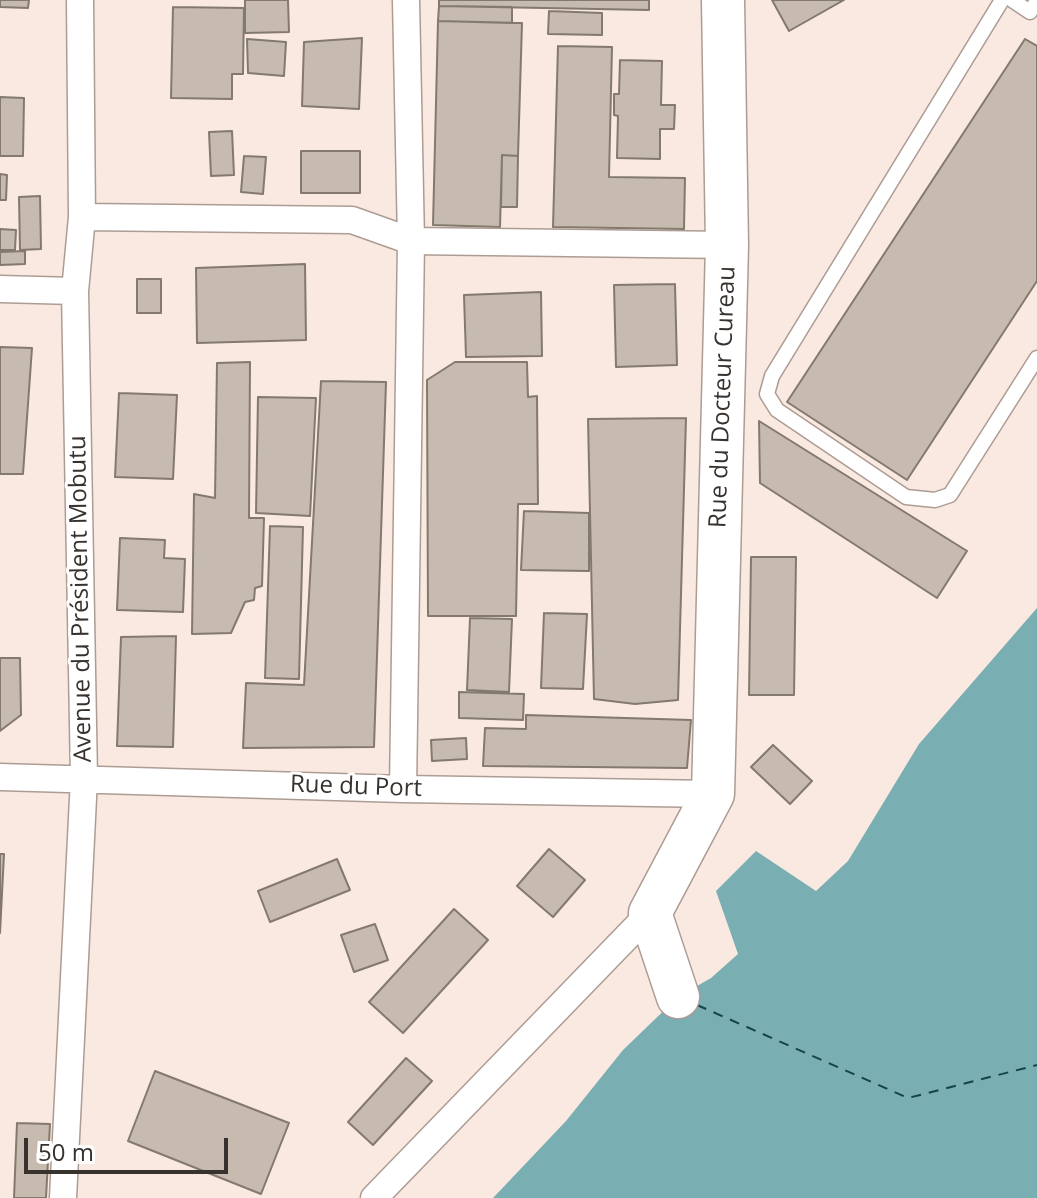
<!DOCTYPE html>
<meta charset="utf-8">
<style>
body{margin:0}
#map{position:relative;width:1037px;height:1198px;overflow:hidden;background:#fae9e0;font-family:"Open Sans",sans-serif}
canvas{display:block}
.scale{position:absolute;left:24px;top:1138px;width:204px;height:36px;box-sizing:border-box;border:4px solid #38322e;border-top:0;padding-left:10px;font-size:24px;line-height:28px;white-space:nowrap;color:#38322e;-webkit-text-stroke:6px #fff;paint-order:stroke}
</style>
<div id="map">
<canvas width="1037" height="1198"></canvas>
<div class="scale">50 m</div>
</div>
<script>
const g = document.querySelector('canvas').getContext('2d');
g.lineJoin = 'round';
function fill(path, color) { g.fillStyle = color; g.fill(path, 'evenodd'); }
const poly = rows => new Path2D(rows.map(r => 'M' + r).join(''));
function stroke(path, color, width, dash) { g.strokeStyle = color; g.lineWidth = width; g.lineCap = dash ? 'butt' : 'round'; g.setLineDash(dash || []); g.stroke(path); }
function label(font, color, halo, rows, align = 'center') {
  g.font = font + ' "Open Sans",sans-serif'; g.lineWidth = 6; g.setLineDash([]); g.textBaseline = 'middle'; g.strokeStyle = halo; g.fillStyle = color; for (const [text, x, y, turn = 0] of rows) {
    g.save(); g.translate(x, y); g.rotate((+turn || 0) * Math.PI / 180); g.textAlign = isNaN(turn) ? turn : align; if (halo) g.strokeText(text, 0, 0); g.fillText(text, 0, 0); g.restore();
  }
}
const water = poly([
 [1037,608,1037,1198,493,1198,566,1121,623,1050,678,997,711,978,738,954,716,891,756,851,816,891,848,861,919,744]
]);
const ferry = poly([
 [697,1005,908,1098,1037,1065]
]);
const building = poly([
 [0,0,29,0,28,8,0,7,0,0],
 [245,0,288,0,289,32,245,33,245,0],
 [439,0,649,0,649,10,439,6,439,0],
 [772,0,844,0,789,31,772,0],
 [439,6,512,7,512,23,438,21,439,6],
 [173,7,244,8,243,74,232,74,232,99,171,98,173,7],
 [549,11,602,13,602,35,548,34,549,11],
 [438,21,522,23,518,156,502,155,500,227,433,225,438,21],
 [362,38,359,109,302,106,304,42,362,38],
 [247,39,286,42,284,76,248,73,247,39],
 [1025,39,1037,46,1037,281,907,480,787,402,1025,39],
 [558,46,612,47,609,177,685,178,684,229,553,227,558,46],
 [620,60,662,61,661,105,675,105,674,129,660,129,660,159,617,158,618,116,614,115,614,94,619,94,620,60],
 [0,97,24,98,23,156,0,156,0,97],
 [232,131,234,175,211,176,209,132,232,131],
 [301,151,360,151,360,193,301,193,301,151],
 [502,155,518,156,517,207,501,207,502,155],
 [244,156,266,157,263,194,241,192,244,156],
 [0,174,7,175,6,200,0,200,0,174],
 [40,196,41,249,20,250,19,197,40,196],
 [0,229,16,230,15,250,0,250,0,229],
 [25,251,25,264,0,265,0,252,25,251],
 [305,264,306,340,197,343,196,268,305,264],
 [137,279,161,279,161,313,137,313,137,279],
 [675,284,677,365,616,367,614,285,675,284],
 [541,292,542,356,466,357,464,295,541,292],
 [0,347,32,348,23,474,0,474,0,347],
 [250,362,249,518,264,518,262,586,255,588,254,600,245,602,231,633,192,634,194,494,215,498,217,363,250,362],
 [455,362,527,362,528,397,537,396,538,504,518,504,516,616,428,616,427,380,455,362],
 [321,381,386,382,374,747,243,748,246,683,304,685,321,381],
 [119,393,177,395,173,479,115,477,119,393],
 [258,397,316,398,310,516,256,513,258,397],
 [686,418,678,700,635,704,594,699,588,419,686,418],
 [759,421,967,551,937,598,760,483,759,421],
 [524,511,589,513,589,571,521,570,524,511],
 [270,526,303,527,299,679,265,678,270,526],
 [120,538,165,540,164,558,185,559,183,612,117,610,120,538],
 [751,557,796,557,794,695,749,695,751,557],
 [544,613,587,614,583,689,541,688,544,613],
 [470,618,512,619,509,692,467,690,470,618],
 [176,636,173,747,117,746,121,637,176,636],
 [0,658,20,658,21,715,0,731,0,658],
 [459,692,524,694,523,720,459,718,459,692],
 [526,715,691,720,687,768,483,766,485,728,526,729,526,715],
 [466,738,467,759,432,761,431,740,466,738],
 [773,745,812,781,790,804,751,767,773,745],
 [549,849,585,880,553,917,517,886,549,849],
 [0,854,4,854,0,933,0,854],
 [337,859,350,890,270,922,258,891,337,859],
 [454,909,488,940,403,1033,369,1002,454,909],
 [375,924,388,960,354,972,341,935,375,924],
 [406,1058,432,1081,373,1145,348,1122,406,1058],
 [155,1071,289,1123,261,1194,128,1141,155,1071],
 [17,1123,50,1124,46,1198,14,1198,17,1123]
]);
const service = poly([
 [1002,0,772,376,767,394,777,410,906,497,935,500,950,495,1037,358],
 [1012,0,1030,12,1037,1]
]);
const minor = poly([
 [82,217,352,220,411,241,727,245],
 [0,289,75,291],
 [0,777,403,789,713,794],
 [403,789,411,241,406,0],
 [63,1198,84,778,75,291,82,217,80,0],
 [374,1198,650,913]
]);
const primary = poly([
 [678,997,650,913,713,794,727,245,723,0]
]);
const streetNames = [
 ["Rue du Docteur Cureau",723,397,-88],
 ["Avenue du Président Mobutu",81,599,-91],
 ["Rue du Port",356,787,2]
];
fill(water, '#79aeb3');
stroke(ferry, '#144449', 2, [10, 8]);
fill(building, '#c6bbae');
stroke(building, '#83796d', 2);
stroke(service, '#ac9c94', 17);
stroke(minor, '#ac9c94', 29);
stroke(primary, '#ac9c94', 45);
stroke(service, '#fff', 14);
stroke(minor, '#fff', 26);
stroke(primary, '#fff', 42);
label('24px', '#38322e', '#fff', streetNames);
</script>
